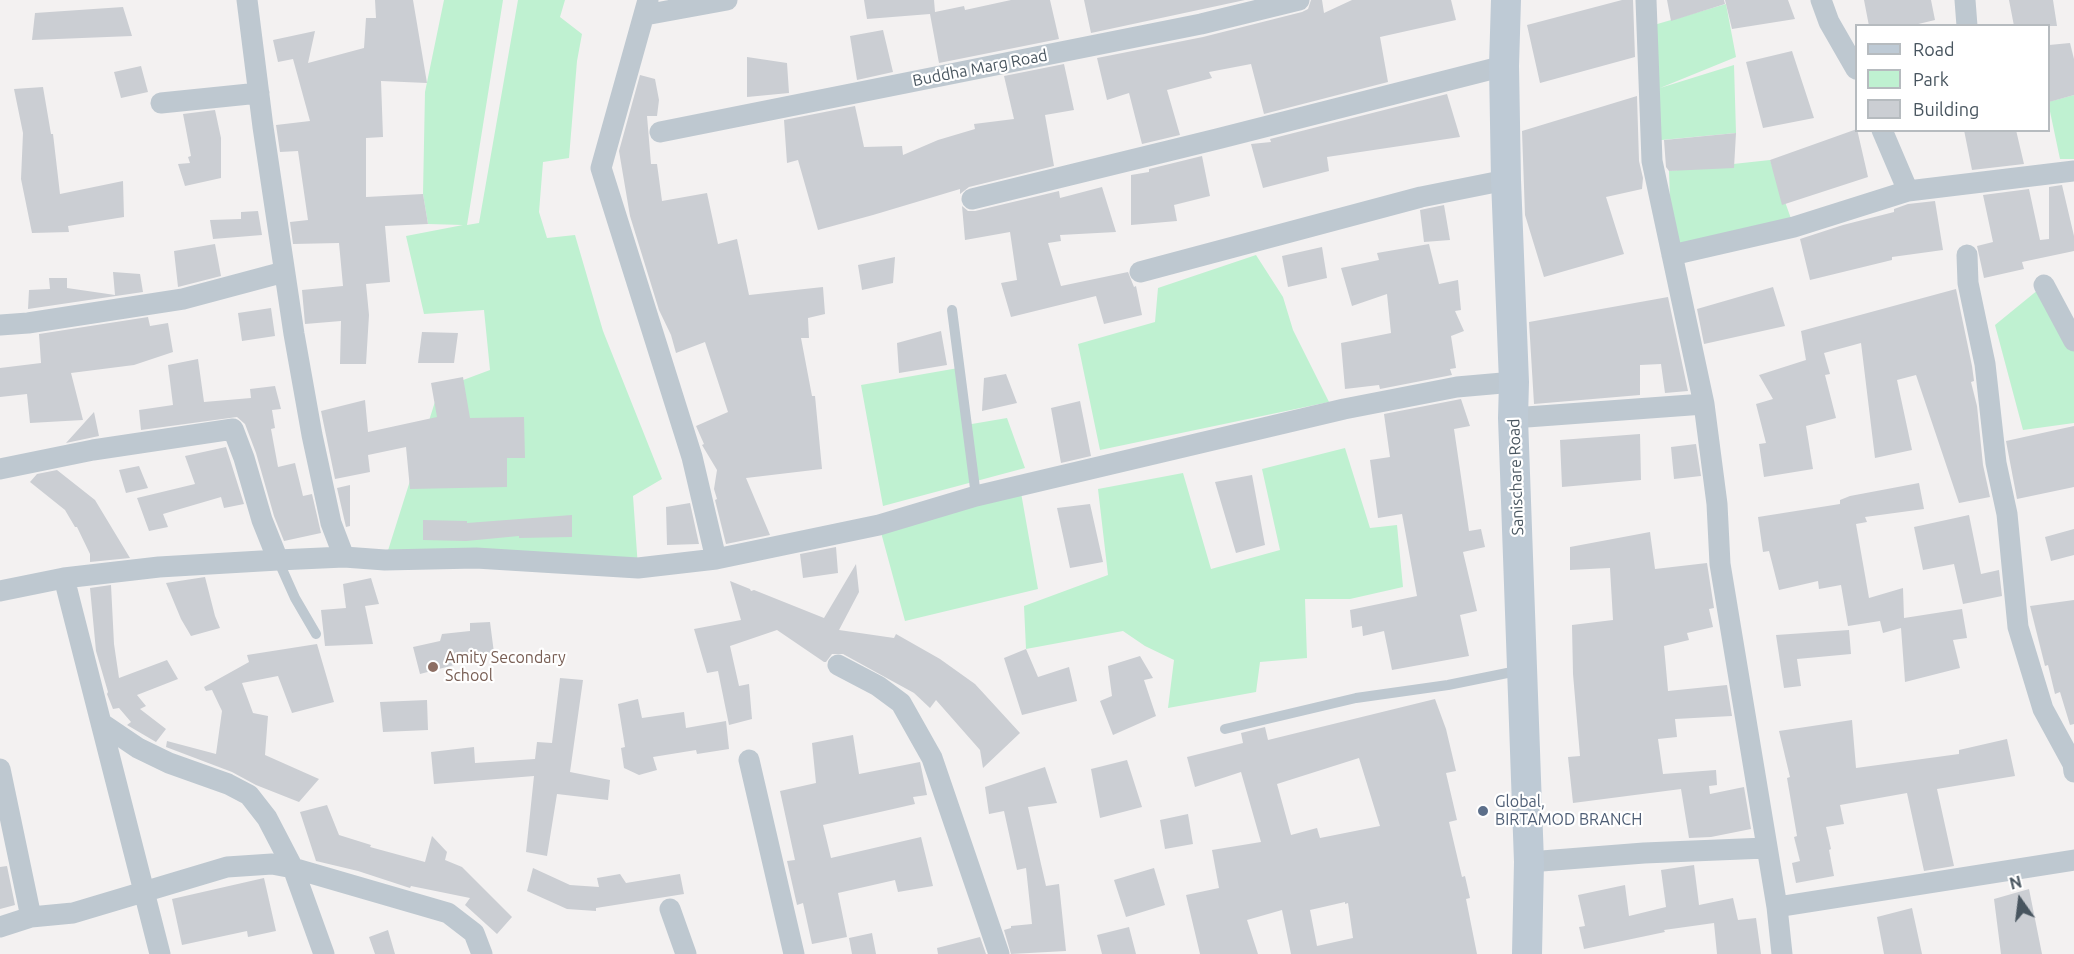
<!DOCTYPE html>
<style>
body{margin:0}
#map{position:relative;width:2074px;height:954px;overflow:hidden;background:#f3f1f1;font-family:Ubuntu,sans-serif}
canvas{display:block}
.legend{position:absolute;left:1855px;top:24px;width:195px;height:108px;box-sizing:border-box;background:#fff;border:2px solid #b6bbbf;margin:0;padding:8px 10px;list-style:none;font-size:18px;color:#48555f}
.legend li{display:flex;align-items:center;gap:12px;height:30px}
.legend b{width:30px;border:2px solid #b6bbbf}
.north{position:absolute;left:1990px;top:870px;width:60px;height:60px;-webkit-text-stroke:4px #fff;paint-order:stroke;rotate:346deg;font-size:16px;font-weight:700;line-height:24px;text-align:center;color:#48555f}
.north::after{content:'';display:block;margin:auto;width:21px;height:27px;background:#48555f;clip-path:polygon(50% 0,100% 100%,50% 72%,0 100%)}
</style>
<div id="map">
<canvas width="2074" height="954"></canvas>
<ul class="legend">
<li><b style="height:8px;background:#becad5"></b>Road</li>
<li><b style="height:16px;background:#bff1d1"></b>Park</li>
<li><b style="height:16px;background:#cbced3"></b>Building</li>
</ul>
<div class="north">N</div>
</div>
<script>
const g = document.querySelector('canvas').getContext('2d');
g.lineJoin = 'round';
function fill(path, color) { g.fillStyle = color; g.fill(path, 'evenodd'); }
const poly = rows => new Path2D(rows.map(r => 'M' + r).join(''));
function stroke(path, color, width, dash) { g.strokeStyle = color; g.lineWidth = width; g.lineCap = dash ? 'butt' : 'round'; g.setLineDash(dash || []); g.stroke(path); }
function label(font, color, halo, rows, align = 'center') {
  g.font = font + ' Ubuntu,sans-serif'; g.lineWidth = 4.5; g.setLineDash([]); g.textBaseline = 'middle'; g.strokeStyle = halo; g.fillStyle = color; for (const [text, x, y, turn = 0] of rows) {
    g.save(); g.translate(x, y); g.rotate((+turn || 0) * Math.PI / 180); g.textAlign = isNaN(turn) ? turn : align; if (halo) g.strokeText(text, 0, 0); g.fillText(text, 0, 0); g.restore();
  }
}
const green = poly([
 [444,0,503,0,467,225,479,223,518,0,565,0,560,17,582,34,577,61,569,158,543,162,539,212,547,238,575,235,603,331,662,479,633,496,638,568,385,560,439,389,490,370,484,310,424,314,406,236,463,225,428,224,423,194,425,92],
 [1726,4,1736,57,1660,88,1734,65,1736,133,1651,141,1647,27],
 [2074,95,2074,159,2060,159,2048,102],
 [1770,160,1794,227,1672,255,1669,171],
 [1256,255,1283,297,1293,330,1329,402,1100,450,1078,344,1155,322,1158,288],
 [2044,285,2074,348,2074,423,2023,430,1995,325],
 [964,367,966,425,1007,418,1025,468,883,506,861,385],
 [1345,448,1370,528,1397,525,1403,587,1350,599,1305,599,1307,658,1260,662,1256,692,1168,708,1174,660,1145,646,1123,631,1026,649,1024,606,1108,575,1098,489,1183,473,1211,569,1280,550,1262,469],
 [1020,487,1038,589,905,621,879,525]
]);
const building = poly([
 [375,0,413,0,427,83,381,81,383,137,366,138,366,197,423,194,428,224,385,226,390,282,366,284,369,315,366,364,340,364,341,321,305,324,302,290,343,286,339,243,293,244,290,222,308,220,298,151,280,152,276,125,310,121,293,59,278,62,273,40,315,31,308,63,364,48,366,18,376,18],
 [864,0,934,0,935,12,964,6,965,10,1011,0,1050,0,1059,39,939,63,930,14,867,19],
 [1084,0,1245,0,1091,33],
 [1311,0,1322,0,1324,13,1352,0,1451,0,1456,20,1380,37,1388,82,1264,114,1251,64,1209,72,1212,78,1167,90,1180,135,1142,144,1129,93,1107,100,1097,58,1203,37,1302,12,1308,9],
 [1622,0,1633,0,1635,57,1540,83,1527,25],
 [1667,0,1724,0,1725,4,1671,21],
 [1725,0,1788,0,1795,19,1732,29],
 [1864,0,1931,0,1935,20,1910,26,1869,26],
 [2009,0,2053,0,2057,26,2014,26],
 [123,7,132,36,32,40,35,13],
 [883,30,893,72,857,80,850,36],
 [2070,43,2074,59,2074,95,2049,102,2049,45],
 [1792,51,1814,118,1763,128,1746,62],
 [747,57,787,63,789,93,747,97],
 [1064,64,1074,110,1045,115,1054,166,969,187,960,194,960,189,873,215,818,230,798,160,787,163,784,120,855,106,864,147,902,146,903,155,938,140,975,129,974,124,1014,119,1004,76],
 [141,66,148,92,121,98,114,72],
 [640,75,655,79,659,100,657,116,647,116,651,164,657,164,662,201,707,193,718,244,737,239,749,295,823,287,825,314,808,318,809,338,801,338,812,396,815,396,822,469,746,478,770,535,726,544,715,500,717,499,714,489,717,470,702,445,704,444,696,426,728,412,705,342,676,353,671,335,659,310,630,216,619,151],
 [43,87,51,134,53,134,60,194,123,181,124,217,68,226,69,232,32,233,21,179,23,133,14,89],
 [1447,94,1460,137,1327,157,1329,171,1263,188,1251,144,1271,142,1270,139],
 [1637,96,1639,161,1643,178,1642,189,1606,197,1624,254,1544,277,1525,215,1522,131],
 [215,110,221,138,221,178,185,186,178,164,190,163,188,157,191,156,183,114],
 [1857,129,1868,177,1782,205,1770,160],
 [1964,130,2016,130,2024,164,1972,170],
 [1736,133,1734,168,1669,171,1666,167,1664,140],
 [1202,156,1210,196,1174,205,1177,221,1131,225,1131,175,1149,172,1149,169],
 [2062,185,2074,236,2074,251,2022,262,2024,269,1984,278,1977,246,1993,242,1983,195,2029,189,2040,240,2049,239,2049,187],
 [1102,187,1116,232,1060,235,1061,241,1048,243,1061,286,1128,272,1134,287,1136,286,1142,315,1104,324,1096,296,1011,317,1001,283,1017,280,1010,232,965,240,962,206,968,211,975,211,1059,191,1060,198],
 [1935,201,1943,250,1892,257,1892,260,1810,280,1800,239,1843,225,1894,212,1894,209,1908,204],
 [1444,205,1450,240,1424,242,1420,210],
 [258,211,262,235,213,239,210,220,241,219,241,212],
 [215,244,221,276,178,287,174,251],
 [1429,244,1439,284,1458,280,1461,310,1455,311,1464,331,1451,336,1456,368,1450,369,1452,375,1380,389,1379,385,1345,389,1341,343,1391,333,1387,294,1352,306,1341,268,1379,260,1377,253],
 [1322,247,1327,278,1288,287,1282,256],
 [895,257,893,283,862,290,858,265],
 [113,272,140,274,143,292,28,309,29,290,50,289,49,278,67,278,67,288,115,295],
 [1773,287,1785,326,1704,344,1697,309],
 [1956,289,1972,366,1974,381,1971,382,1977,406,1983,465,1990,497,1959,503,1916,375,1897,380,1912,450,1875,458,1861,343,1824,353,1830,374,1825,375,1836,418,1806,426,1813,469,1764,477,1759,444,1766,443,1756,404,1773,399,1759,375,1806,360,1801,331],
 [1668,297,1688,391,1665,393,1661,364,1640,365,1640,395,1534,404,1529,322],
 [271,308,275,336,242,341,238,313],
 [148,317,150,326,168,323,173,352,134,365,71,373,83,420,30,423,27,394,0,397,0,368,41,363,39,334],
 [941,331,947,365,899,373,897,343],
 [422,332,458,333,454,363,418,363],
 [198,359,204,402,251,398,250,389,275,386,281,409,272,410,275,428,271,429,278,467,295,463,303,496,312,494,321,533,284,541,274,516,256,453,245,424,237,417,141,430,139,410,173,405,168,365],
 [1006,374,1017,403,982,411,984,378],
 [463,377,470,418,524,417,525,458,507,458,507,487,410,489,406,447,368,455,370,472,335,479,321,411,365,400,368,432,437,417,431,383],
 [1461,399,1470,426,1454,429,1469,531,1481,529,1485,547,1463,552,1477,611,1460,615,1469,656,1392,670,1384,631,1363,636,1362,626,1352,628,1350,610,1417,596,1402,514,1378,518,1370,460,1390,457,1384,414],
 [1080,401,1091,456,1061,463,1051,408],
 [94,412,99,436,66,443],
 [2074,426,2074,487,2017,499,2006,441],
 [1640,434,1641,480,1562,487,1560,440],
 [1696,444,1701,476,1674,479,1671,447],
 [226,447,244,504,224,508,221,497,163,514,168,527,149,531,137,498,195,484,185,456],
 [139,466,148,488,126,493,119,470],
 [57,470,95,500,130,558,90,562,90,554,77,527,75,527,65,510,30,482,37,474],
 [1252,475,1265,545,1236,553,1215,482],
 [1919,483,1924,509,1865,517,1867,522,1856,524,1869,598,1903,588,1904,618,1962,609,1967,638,1953,640,1960,668,1905,682,1901,628,1883,633,1880,621,1848,626,1841,585,1819,589,1818,581,1779,590,1769,551,1763,552,1758,517,1840,504,1840,500,1850,496],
 [350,485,350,526,346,527,337,488],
 [690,503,699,544,667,545,666,507],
 [1090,504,1103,562,1070,568,1057,508],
 [572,515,572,537,519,538,519,536,466,541,423,540,423,520,467,521,467,523],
 [1969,515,1981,574,1999,570,2002,596,1963,604,1954,564,1923,570,1914,527],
 [2074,529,2074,555,2051,561,2045,537],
 [1650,532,1655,569,1707,563,1714,608,1709,609,1713,627,1687,633,1689,640,1664,646,1668,691,1727,685,1732,716,1675,719,1677,737,1658,739,1663,774,1716,770,1717,785,1709,786,1710,794,1744,787,1751,829,1711,837,1689,838,1681,789,1573,803,1568,757,1580,756,1573,674,1572,625,1613,620,1610,568,1570,570,1570,547],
 [836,547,838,573,803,578,800,554],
 [856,564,859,592,839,630,894,638,896,634,940,659,975,684,1020,733,983,768,980,750,936,700,930,708,914,693,843,654,832,654,826,662,824,662,777,630,730,646,739,686,749,684,752,719,729,725,718,671,707,673,694,629,741,620,730,581,750,589,751,591,754,590,824,618],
 [205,577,215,616,220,628,191,636,181,619,166,583],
 [371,578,379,604,365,606,373,644,325,646,321,610,346,608,343,584],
 [111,585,114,644,119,678,167,660,178,679,137,695,146,706,140,709,166,729,156,742,127,725,131,722,119,708,113,709,107,694,108,692,96,651,90,588],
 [2074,600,2074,724,2070,725,2060,692,2055,694,2048,665,2045,666,2030,606],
 [490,622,494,653,457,655,458,664,420,674,413,647,440,641,442,634,470,631,470,623],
 [1849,630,1851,654,1797,659,1801,686,1784,688,1776,635],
 [317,644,334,702,292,713,278,676,242,683,253,713,268,716,265,755,319,779,299,802,256,785,232,772,166,747,167,741,216,754,222,711,212,690,206,691,204,687,249,662,247,655],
 [1026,649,1038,677,1069,667,1077,701,1022,715,1004,658],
 [1140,656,1153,678,1144,680,1156,716,1113,735,1100,701,1112,696,1108,666],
 [560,678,583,680,570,772,610,780,608,800,557,794,547,856,526,852,534,776,434,784,431,752,474,747,475,763,535,759,537,742,552,743],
 [638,699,642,718,684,712,686,728,726,721,729,749,697,754,696,750,653,757,657,770,639,775,624,768,621,748,625,747,618,704],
 [1435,699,1446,729,1456,771,1446,773,1457,820,1449,822,1462,877,1465,876,1470,898,1466,899,1477,954,1291,954,1282,910,1247,920,1258,954,1200,954,1186,895,1219,888,1212,850,1261,842,1241,772,1195,787,1187,757,1243,743,1241,733,1265,727,1268,740],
 [1359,758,1380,826,1320,838,1317,828,1291,835,1277,784],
 [1345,902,1345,904,1348,903,1353,938,1317,946,1310,910],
 [427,700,428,730,383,732,380,702],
 [1852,720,1856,768,1959,754,1959,750,2007,739,2015,776,1937,789,1954,866,1924,871,1907,793,1840,805,1844,824,1826,827,1831,849,1829,850,1834,876,1796,883,1792,863,1800,861,1794,837,1797,836,1787,778,1790,777,1779,731],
 [853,735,859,774,920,762,927,795,913,797,915,804,823,825,831,858,921,837,933,886,898,892,895,880,838,893,847,937,812,944,803,903,797,905,787,861,795,860,780,791,816,783,812,743],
 [1127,760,1142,807,1100,818,1091,769],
 [1045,767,1057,803,1028,807,1046,886,1059,884,1066,951,1011,954,1004,930,1011,928,1011,926,1032,924,1026,868,1017,870,1004,811,989,814,985,787],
 [327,805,339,835,371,845,370,847,425,862,432,836,447,852,445,860,462,867,512,917,497,934,465,905,470,898,411,886,410,888,358,871,316,861,300,812],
 [1188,814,1193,844,1165,849,1160,820],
 [1694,865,1699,905,1733,898,1738,920,1756,918,1761,954,1717,954,1714,923,1664,930,1665,932,1584,949,1579,927,1585,926,1578,895,1625,885,1629,916,1666,907,1661,870],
 [7,866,15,905,0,909,0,867],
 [533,868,570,885,599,887,597,878,620,874,626,883,680,874,684,894,596,908,596,911,567,909,527,891],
 [1154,868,1165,905,1126,917,1114,880],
 [264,878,276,931,248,937,247,931,182,945,172,899],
 [2029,889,2042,954,2001,954,1994,899],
 [1912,908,1922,954,1884,954,1877,917],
 [1129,927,1136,954,1102,954,1097,935],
 [388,930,395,954,375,954,369,937],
 [872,933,876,954,852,954,849,938],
 [980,937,986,954,938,954,937,948]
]);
const lane = poly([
 [952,310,976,496],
 [278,560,295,598,316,634],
 [1225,729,1356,698,1448,685,1522,670]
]);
const street = poly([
 [247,0,263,127,294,334,312,435,331,523,344,557],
 [648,0,601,168,692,457,716,559],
 [1646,0,1652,161,1704,404,1717,504,1720,564,1777,907,1782,954],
 [1821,0,1829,22,1856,69],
 [1965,0,1967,26],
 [645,15,727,0],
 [161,103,259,93],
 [1882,130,1908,191],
 [660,132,1201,24,1299,0],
 [972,199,1217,139,1504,66],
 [1672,255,1794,227,1908,191,2074,171],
 [1967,255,1968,283,1985,364,1996,463,2007,514,2018,627,2043,709,2073,764,2074,772],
 [1140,272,1421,197,1506,180],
 [2044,285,2074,341],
 [0,325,28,323,183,299,284,272],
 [1513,418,1704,404],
 [0,469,93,450,233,429,244,458,262,520,278,560,344,557,385,560,476,558,638,568,716,559,879,525,976,496,1344,409,1457,387,1514,382],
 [64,578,160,954],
 [0,591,64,578,159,567,278,560],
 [838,665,878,686,901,703,932,758,999,954],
 [101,723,138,748,169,763,228,784,249,795,267,818,293,868,324,954],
 [749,760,794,954],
 [0,769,31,917],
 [1529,862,1644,853,1766,848],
 [1777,907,2074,860],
 [670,909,686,954],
 [0,927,31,917,73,913,227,867,272,864,293,868,448,913,474,933,482,954]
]);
const secondary = poly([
 [1506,0,1504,66,1506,180,1514,382,1513,418,1529,862,1527,954]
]);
const markers = [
 [433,667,6,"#8d6e63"],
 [1483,811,6,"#5c6f8a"]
];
const streetNames = [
 ["Buddha Marg Road",980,68,-11],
 ["Sanischare Road",1516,477,-92]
];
const educationNames = [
 ["Amity Secondary",445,658],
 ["School",445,676]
];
const serviceNames = [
 ["Global,",1495,802],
 ["BIRTAMOD BRANCH",1495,820]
];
fill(green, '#bff1d1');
fill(building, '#cbced3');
stroke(lane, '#bec8d0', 10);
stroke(street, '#bec8d0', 21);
stroke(secondary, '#becad5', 30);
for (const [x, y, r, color] of markers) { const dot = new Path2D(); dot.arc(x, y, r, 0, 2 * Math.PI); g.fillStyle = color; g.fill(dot); stroke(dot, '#fff', 2); }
label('16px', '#48555f', '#fff', streetNames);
label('16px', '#785e54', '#fff', educationNames, 'left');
label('16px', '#4e5e75', '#fff', serviceNames, 'left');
</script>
